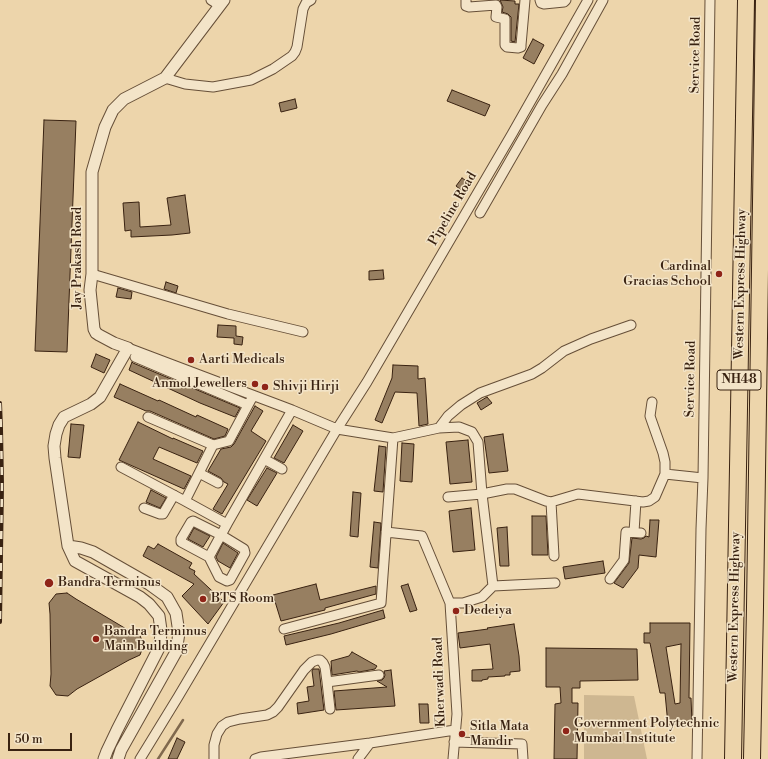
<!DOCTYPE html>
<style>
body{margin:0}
#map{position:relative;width:768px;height:759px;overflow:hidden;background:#edd5ab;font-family:"Libre Bodoni",serif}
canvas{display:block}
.scale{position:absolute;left:8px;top:733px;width:64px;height:18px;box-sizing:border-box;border:2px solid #392211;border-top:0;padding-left:5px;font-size:12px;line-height:14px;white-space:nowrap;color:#392211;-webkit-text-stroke:3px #f3e4c8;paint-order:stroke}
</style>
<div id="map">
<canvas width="768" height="759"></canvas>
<div class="scale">50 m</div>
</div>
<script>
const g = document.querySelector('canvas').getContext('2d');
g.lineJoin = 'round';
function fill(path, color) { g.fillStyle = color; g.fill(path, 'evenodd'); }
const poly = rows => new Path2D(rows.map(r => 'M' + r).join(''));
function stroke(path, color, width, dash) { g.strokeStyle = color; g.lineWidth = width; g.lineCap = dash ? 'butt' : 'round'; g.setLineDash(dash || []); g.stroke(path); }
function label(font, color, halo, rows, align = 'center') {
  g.font = font + ' "Libre Bodoni",serif'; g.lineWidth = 3; g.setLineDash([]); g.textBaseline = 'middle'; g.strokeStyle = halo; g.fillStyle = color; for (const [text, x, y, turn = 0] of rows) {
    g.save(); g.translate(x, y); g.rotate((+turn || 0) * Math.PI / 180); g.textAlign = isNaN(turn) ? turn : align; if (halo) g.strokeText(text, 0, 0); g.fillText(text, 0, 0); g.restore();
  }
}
const green = poly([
 [584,695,634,696,647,759,584,759]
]);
const stream = poly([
 [158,759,183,720]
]);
const building = poly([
 [500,0,515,1,515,4,519,4,515,42,511,41,511,17,508,14,502,12,503,7,500,0],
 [533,39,544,45,534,64,523,58,533,39],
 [452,90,490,105,485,116,447,101,452,90],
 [295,99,297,108,281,112,279,103,295,99],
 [44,120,76,121,67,352,35,351,44,120],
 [462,178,471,184,465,193,456,186,462,178],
 [185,195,190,233,172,235,131,237,131,230,125,231,123,203,139,202,140,227,171,225,167,198,185,195],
 [383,270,384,279,369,280,369,271,383,270],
 [166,282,178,286,176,293,164,289,166,282],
 [118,288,132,292,131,299,116,297,118,288],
 [218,325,236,326,236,336,243,337,242,345,234,344,234,338,217,337,218,325],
 [96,354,110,360,104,373,91,367,96,354],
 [132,362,133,363,240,408,235,417,200,403,129,370,132,362],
 [393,365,418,366,418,379,425,378,428,424,419,426,417,393,395,392,382,423,375,420,392,378,393,365],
 [120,384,158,401,159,400,196,417,197,415,228,429,225,436,214,439,150,411,146,411,114,397,120,384],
 [487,397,492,403,481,410,477,403,487,397],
 [255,406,263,411,251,431,266,441,222,514,213,509,228,484,224,482,221,478,208,471,221,449,231,447,234,444,255,406],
 [138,422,173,439,173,438,203,451,197,463,159,447,153,459,191,476,184,489,119,460,138,422],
 [71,424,84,425,80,458,68,457,71,424],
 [293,425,303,431,284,463,274,458,293,425],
 [503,434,508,471,489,473,484,437,503,434],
 [468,440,472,482,450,484,446,442,468,440],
 [402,443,414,444,412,482,400,481,402,443],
 [379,446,386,447,383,492,374,491,379,446],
 [267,468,277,473,257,506,247,500,267,468],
 [151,490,166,498,160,508,146,502,151,490],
 [353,492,361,493,358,537,350,536,353,492],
 [471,508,475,550,453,552,449,511,471,508],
 [532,516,546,516,548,555,532,555,532,516],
 [650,520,659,520,656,557,639,555,638,568,623,588,614,583,629,563,632,538,641,539,644,538,646,536,649,537,650,520],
 [374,522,381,523,378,568,370,567,374,522],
 [507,527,509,566,500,566,497,528,507,527],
 [194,528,210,536,203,547,188,539,194,528],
 [223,543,238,553,230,568,218,561,216,557,223,543],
 [158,544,192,563,189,568,195,571,194,574,224,602,208,624,182,596,194,584,143,556,148,546,154,549,158,544],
 [603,561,605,573,565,579,563,567,603,561],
 [316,584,320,600,376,586,376,594,325,608,325,610,281,621,273,595,316,584],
 [408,584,417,610,410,612,401,586,408,584],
 [67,593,76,599,128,630,139,634,144,644,140,655,129,660,77,689,68,696,56,695,50,686,51,674,50,614,49,603,56,594,67,593],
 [383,610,385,618,331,634,286,645,284,636,339,623,383,610],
 [650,623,690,623,689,698,691,698,692,723,668,725,665,693,660,693,650,643,644,643,644,633,650,633,650,623],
 [681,644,680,703,675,704,666,647,681,644],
 [514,624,519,656,520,671,510,672,510,675,505,675,505,676,488,677,488,679,482,680,482,681,472,681,472,670,493,669,490,644,460,648,458,633,488,629,487,628,514,624],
 [546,648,637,649,638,680,580,681,580,688,572,688,572,703,578,703,577,759,554,759,555,704,561,703,560,687,546,687,546,648],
 [352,652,377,666,375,669,359,672,357,671,332,675,331,661,349,656,352,652],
 [313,669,319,669,324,710,298,714,297,703,309,701,307,687,314,686,312,671,313,669],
 [391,670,395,706,336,710,334,691,387,687,377,681,382,680,384,678,385,675,384,671,391,670],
 [419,704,428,704,429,723,420,723,419,704],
 [177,738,185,742,177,759,168,759,177,738]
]);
const minor = poly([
 [211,0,219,5],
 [466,0,466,6,469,7,496,5,497,7,496,17,505,19,505,45,507,47,518,48,521,47,521,45,525,0],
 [540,0,541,3,544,4,564,2,566,0],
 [165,78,185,84,213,87,251,80,273,69,292,56,295,52,297,47,303,9,306,3,311,0],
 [480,213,542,105,562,74,603,0],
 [92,274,228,314,303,332],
 [128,348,292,410,337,429,393,438,381,603,284,629],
 [135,357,248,405],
 [253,396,229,441,213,445,185,501,227,524,292,410],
 [652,402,650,416,651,419,663,453,665,462,665,474,703,478],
 [148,417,213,445],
 [439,428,448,416,461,405,480,393,532,374,542,368,564,351,591,339,631,325],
 [393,438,439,428,459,427,472,432,478,442,482,494,493,586],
 [264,459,282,469],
 [121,467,185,501],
 [199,473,218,483],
 [448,497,482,494,507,489,515,489,546,501,551,502,578,494,643,502,649,501,655,497,665,474],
 [551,502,554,556],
 [144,508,160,514,163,514,174,495],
 [386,532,422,536,450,603,457,714,453,759],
 [634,532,636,501],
 [209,557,181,542,181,539,191,522,193,521,221,535,244,549,245,553,230,580,227,581,219,577,209,557,227,524],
 [610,579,624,560,626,532,641,533],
 [450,603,463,603,482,597,493,586,555,583],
 [327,682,330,709],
 [454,742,522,744,523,759],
 [140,759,178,697,337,429,367,382,512,134,588,0],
 [214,759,214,745,217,734,222,726,228,722,240,719,267,715,273,712,278,707,304,670,312,662,317,660,320,660,323,663,325,667,327,682,379,675],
 [255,759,261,757,370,743,455,730],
 [358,759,370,743],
 [697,759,701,529,703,478,710,0]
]);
const tertiary = poly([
 [68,546,81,548,93,552,149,584,167,597,176,613,179,633,176,652,121,750,118,759],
 [104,759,107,751,117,730,160,646,161,630,159,616,149,604,140,597,75,561,68,546,55,458,54,446,56,434,59,425,64,417,91,404,100,397,128,348,114,343,99,335,96,333,94,329,90,290,92,274,92,172,105,127,113,110,124,99,165,78,224,0]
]);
const motorway = poly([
 [733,759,746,0],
 [752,759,755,607,764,0]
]);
const rail = poly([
 [0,403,1,429,2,485,0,622]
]);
const markers = [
 [719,274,4,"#8f2418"],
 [191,360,4,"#8f2418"],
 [255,384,4,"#8f2418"],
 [265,387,4,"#8f2418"],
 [49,583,5,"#8f2418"],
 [203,599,4,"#8f2418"],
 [456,611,4,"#8f2418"],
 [96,639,4,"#8f2418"],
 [566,731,4,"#8f2418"],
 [462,734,4,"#8f2418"]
];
const shields = [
 [739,380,44]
];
const shieldNames = [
 ["NH48",739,380]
];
const streetNames = [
 ["Service Road",696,55,-89],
 ["Pipeline Road",453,209,-60],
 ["Jay Prakash Road",78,258,-90],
 ["Western Express Highway",741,284,-89],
 ["Service Road",691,379,-89],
 ["Western Express Highway",735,607,-89],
 ["Kherwadi Road",440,682,-92]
];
const poiNames = [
 ["Cardinal",711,267,"right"],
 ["Gracias School",711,282,"right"],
 ["Aarti Medicals",199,360],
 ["Anmol Jewellers",247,384,"right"],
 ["Shivji Hirji",273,387],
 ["Bandra Terminus",58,583],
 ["BTS Room",211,599],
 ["Dedeiya",464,611],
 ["Bandra Terminus",104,632],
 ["Main Building",104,647],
 ["Government Polytechnic",574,724],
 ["Mumbai Institute",574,739],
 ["Sitla Mata",470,727],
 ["Mandir",470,742]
];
fill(green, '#ceb791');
stroke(stream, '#80694e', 2.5);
fill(building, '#977f61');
stroke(building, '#392211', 1);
stroke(minor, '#664f38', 11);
stroke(tertiary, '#664f38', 13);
stroke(motorway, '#392211', 18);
stroke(minor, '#f3e4c8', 9);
stroke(tertiary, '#f3e4c8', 11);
stroke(motorway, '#edd5ab', 16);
stroke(rail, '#392211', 4);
stroke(rail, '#f3e4c8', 2.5, [8]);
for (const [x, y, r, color] of markers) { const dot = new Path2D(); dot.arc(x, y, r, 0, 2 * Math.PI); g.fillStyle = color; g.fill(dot); stroke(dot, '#f3e4c8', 1.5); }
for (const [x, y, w] of shields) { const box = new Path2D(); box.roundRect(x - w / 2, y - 10, w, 20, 3); g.fillStyle = '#f3e4c8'; g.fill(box); stroke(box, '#392211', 1); }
label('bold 12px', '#392211', null, shieldNames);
label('13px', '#392211', '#f3e4c8', streetNames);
label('13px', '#392211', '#f3e4c8', poiNames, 'left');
</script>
